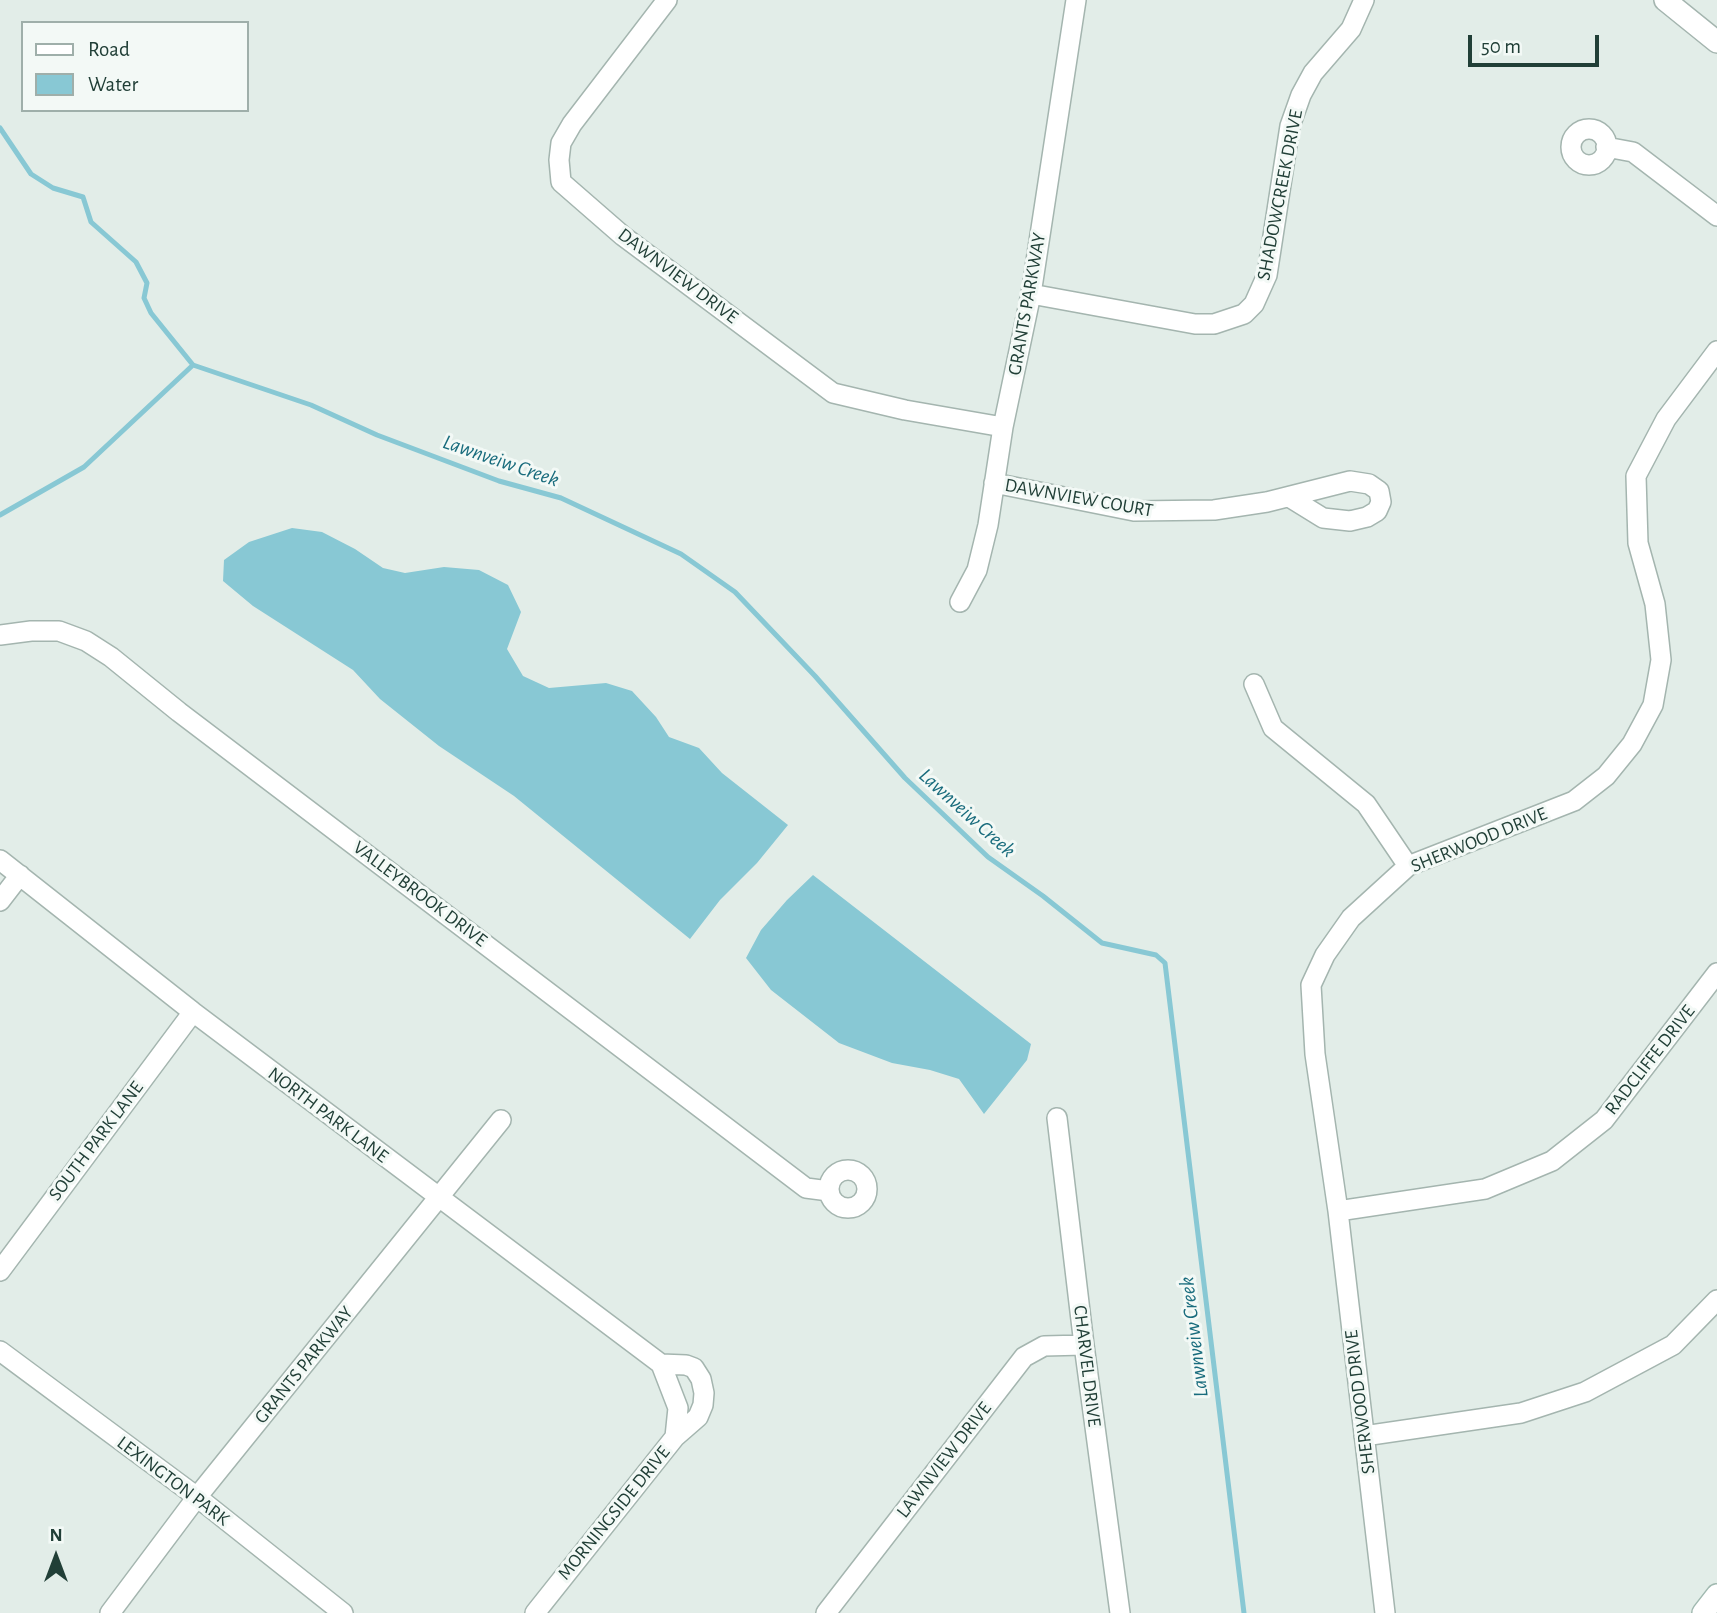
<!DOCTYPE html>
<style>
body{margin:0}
#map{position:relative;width:1717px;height:1613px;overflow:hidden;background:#e2ede8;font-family:"Alegreya Sans",sans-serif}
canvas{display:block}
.legend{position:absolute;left:21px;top:21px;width:228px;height:91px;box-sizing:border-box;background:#f3f9f6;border:2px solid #9fafaa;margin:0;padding:9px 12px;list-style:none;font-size:21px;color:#213f37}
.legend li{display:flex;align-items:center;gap:14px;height:35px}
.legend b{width:35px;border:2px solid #9fafaa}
.north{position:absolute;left:21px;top:1522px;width:70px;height:70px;-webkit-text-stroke:5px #f3f9f6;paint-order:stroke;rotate:0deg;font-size:19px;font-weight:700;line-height:28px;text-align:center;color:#213f37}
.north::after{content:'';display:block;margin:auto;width:24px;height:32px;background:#213f37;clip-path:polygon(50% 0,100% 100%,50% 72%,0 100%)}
.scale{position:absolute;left:1468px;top:35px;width:131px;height:32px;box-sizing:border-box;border:4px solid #213f37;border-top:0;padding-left:9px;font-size:21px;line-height:24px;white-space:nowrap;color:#213f37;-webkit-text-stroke:5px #f3f9f6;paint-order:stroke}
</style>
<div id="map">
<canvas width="1717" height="1613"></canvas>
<ul class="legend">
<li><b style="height:9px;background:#fff"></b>Road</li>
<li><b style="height:19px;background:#88c8d4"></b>Water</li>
</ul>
<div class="north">N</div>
<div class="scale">50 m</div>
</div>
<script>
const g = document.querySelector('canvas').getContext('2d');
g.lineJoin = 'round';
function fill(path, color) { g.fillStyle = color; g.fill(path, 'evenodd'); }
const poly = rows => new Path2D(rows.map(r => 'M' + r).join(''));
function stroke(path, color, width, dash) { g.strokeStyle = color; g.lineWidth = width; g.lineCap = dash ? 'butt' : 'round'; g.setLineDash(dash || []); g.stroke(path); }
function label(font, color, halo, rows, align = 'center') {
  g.font = font + ' "Alegreya Sans",sans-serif'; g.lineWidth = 6; g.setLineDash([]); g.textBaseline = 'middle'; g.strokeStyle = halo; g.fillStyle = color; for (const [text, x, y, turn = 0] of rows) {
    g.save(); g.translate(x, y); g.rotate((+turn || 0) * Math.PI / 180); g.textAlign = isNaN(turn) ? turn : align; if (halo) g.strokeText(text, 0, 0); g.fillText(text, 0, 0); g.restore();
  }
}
const water = poly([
 [292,528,322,532,355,549,383,568,405,573,444,567,479,570,508,585,521,612,507,649,523,676,549,688,606,683,632,691,656,717,669,737,699,748,722,773,788,825,757,863,720,900,690,939,514,796,439,746,380,699,353,670,253,606,223,581,224,560,249,542],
 [813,875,1031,1044,1027,1060,984,1114,959,1079,930,1070,892,1063,839,1043,771,990,746,958,761,930,787,900]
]);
const stream = poly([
 [0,128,31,174,53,188,83,197,91,222,136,262,147,283,144,298,151,313,193,365],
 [193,365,311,405,377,435,499,481,561,498,681,554,735,592,815,676,905,778,988,857,1043,896,1102,943,1156,955,1165,963,1244,1613],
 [0,515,84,467,193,365]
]);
const minor = poly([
 [667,0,572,124,561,143,559,160,561,182,623,236,833,393,905,410,1003,427],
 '1571 147a18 18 0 1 1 36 0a18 18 0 1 1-36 0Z',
 [1606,147,1633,152,1717,216],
 [1031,294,1195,324,1214,324,1244,314,1254,304,1267,275,1290,126,1301,95,1313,73,1351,29,1364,0],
 [994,483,1134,511,1214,510,1267,502,1350,481,1369,484,1379,491,1381,502,1377,511,1367,517,1350,521,1323,518,1289,497],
 [960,602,977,570,988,525,1003,427,1031,294,1076,0],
 [0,635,31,631,59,631,86,641,111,657,179,712,806,1188,829,1191],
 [1254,684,1273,728,1366,804,1408,866],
 [0,860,193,1012,661,1364,678,1408,675,1437,535,1613],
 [0,901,20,875],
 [1057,1118,1084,1345,1120,1613],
 '829 1189a19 19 0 1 1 38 0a19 19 0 1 1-38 0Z',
 [1338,1211,1485,1189,1552,1161,1604,1120,1717,973],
 [0,1271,193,1012],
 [0,1351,197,1497,343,1613],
 [661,1364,686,1365,694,1368,701,1379,704,1393,703,1405,698,1417,675,1437],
 [1364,1436,1521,1413,1585,1392,1673,1345,1717,1300],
 [110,1613,197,1497,501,1120],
 [826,1613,1024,1357,1044,1346,1084,1345],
 [1385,1613,1338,1211,1315,1054,1311,985,1325,955,1351,918,1408,866,1574,801,1606,776,1632,744,1653,705,1661,660,1655,604,1638,543,1636,476,1666,419,1717,351]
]);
const tertiary = poly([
 [1665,0,1717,42]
]);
const secondary = poly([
 [1703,1613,1717,1595]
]);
const streetNames = [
 ["SHADOWCREEK DRIVE",1280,195,-79],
 ["DAWNVIEW DRIVE",678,276,37],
 ["GRANTS PARKWAY",1027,304,-80],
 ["DAWNVIEW COURT",1079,498,10],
 ["SHERWOOD DRIVE",1479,840,-22],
 ["VALLEYBROOK DRIVE",420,894,37],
 ["RADCLIFFE DRIVE",1650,1060,-52],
 ["NORTH PARK LANE",328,1115,37],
 ["SOUTH PARK LANE",96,1141,-53],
 ["GRANTS PARKWAY",304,1365,-51],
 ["CHARVEL DRIVE",1087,1366,83],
 ["SHERWOOD DRIVE",1360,1402,-97],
 ["LAWNVIEW DRIVE",944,1460,-52],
 ["LEXINGTON PARK",173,1481,37],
 ["MORNINGSIDE DRIVE",614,1513,-51]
];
const waterNames = [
 ["Lawnveiw Creek",501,461,19],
 ["Lawnveiw Creek",967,813,42],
 ["Lawnveiw Creek",1194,1337,-97]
];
fill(water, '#88c8d4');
stroke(stream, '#88c8d4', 5);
stroke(minor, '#a4b5af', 22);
stroke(tertiary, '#a4b5af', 24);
stroke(secondary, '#a0b9b0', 24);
stroke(minor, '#fff', 19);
stroke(tertiary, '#fff', 21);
stroke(secondary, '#fff', 21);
label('19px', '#213f37', '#f3f9f6', streetNames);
label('italic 21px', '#196c7d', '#f3f9f6', waterNames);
</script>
